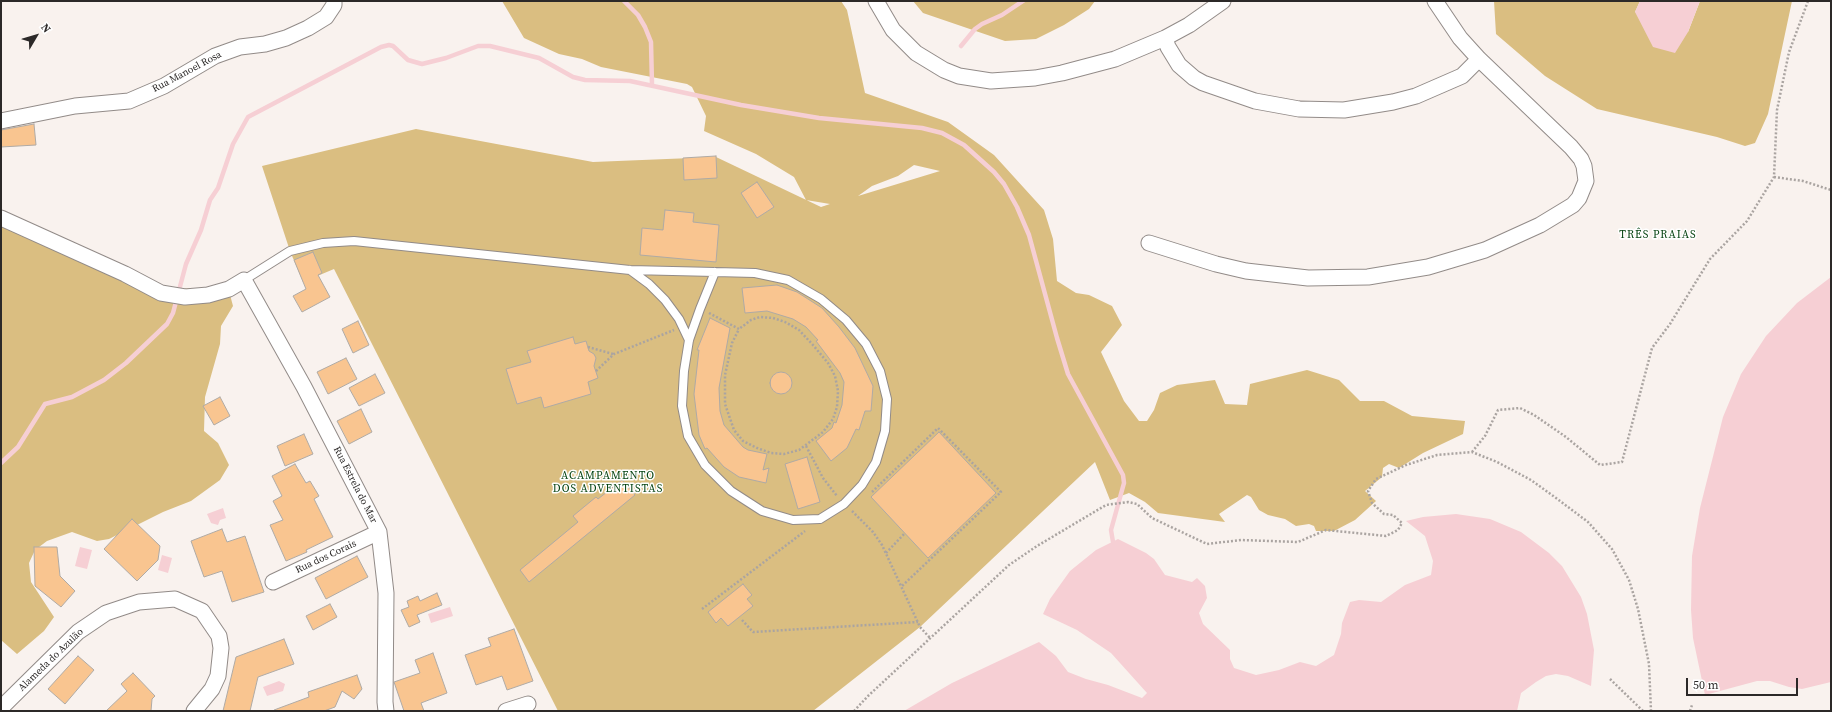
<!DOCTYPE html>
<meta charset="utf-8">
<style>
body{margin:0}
#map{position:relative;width:1832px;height:712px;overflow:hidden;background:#f9f2ee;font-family:"Source Serif 4",serif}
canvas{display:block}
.frame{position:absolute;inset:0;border:2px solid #2c2928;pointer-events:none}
.north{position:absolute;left:16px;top:16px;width:40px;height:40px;-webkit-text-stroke:3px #fff;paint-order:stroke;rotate:52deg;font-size:11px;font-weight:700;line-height:16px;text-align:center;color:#2c2928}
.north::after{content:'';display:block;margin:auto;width:14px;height:18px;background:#2c2928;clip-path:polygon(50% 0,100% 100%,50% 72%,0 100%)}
.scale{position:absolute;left:1686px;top:678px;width:112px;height:18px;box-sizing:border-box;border:2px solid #2c2928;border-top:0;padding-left:5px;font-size:12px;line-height:14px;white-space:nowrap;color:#2c2928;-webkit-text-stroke:3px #fff;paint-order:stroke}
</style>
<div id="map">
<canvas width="1832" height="712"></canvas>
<div class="frame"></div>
<div class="north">N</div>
<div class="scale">50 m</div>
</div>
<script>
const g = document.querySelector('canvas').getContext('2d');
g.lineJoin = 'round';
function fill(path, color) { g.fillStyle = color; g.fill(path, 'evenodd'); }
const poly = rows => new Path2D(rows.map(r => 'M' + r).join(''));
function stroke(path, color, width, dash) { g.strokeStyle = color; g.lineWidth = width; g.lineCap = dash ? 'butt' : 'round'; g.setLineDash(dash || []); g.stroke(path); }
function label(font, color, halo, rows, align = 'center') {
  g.font = font + ' "Source Serif 4",serif'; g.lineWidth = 3; g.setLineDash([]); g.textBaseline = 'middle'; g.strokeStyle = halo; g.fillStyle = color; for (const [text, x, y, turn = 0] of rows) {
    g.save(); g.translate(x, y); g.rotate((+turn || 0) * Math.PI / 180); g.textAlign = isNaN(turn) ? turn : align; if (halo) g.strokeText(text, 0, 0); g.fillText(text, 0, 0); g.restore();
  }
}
const green = poly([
 [502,1,841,1,847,10,865,93,948,122,994,155,1044,210,1053,239,1057,281,1076,293,1089,295,1112,306,1122,325,1101,352,1124,401,1139,421,1147,421,1154,410,1160,393,1177,385,1215,380,1225,404,1247,405,1250,384,1307,370,1339,380,1360,401,1384,401,1412,416,1465,421,1463,434,1423,453,1399,468,1389,464,1383,468,1382,477,1365,491,1376,501,1355,520,1334,531,1316,531,1314,526,1309,524,1296,526,1285,519,1268,515,1259,510,1251,497,1247,495,1219,514,1225,522,1158,513,1145,502,1129,493,1110,500,1095,462,920,627,813,711,558,711,334,269,303,282,290,251,262,166,416,129,593,162,716,157,821,207,830,204,806,200,794,177,756,154,704,131,706,116,692,87,687,84,601,67,582,59,559,54,524,38],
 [914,165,940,171,858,196,872,186,898,176],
 [913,1,1095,1,1089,9,1064,25,1036,39,1005,41,923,13],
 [1494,1,1640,1,1635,12,1688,32,1700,1,1792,1,1768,114,1755,143,1745,146,1717,137,1597,109,1545,76,1496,34],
 [1,221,153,292,192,288,216,289,229,291,233,306,221,326,220,344,205,397,204,431,218,443,229,465,220,480,191,501,163,512,109,539,97,541,72,532,47,541,35,550,29,563,31,582,54,617,44,631,17,654,1,640]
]);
const water = poly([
 [1640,1,1700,1,1688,32,1675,53,1653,47,1635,12],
 [1831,277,1831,682,1802,689,1789,687,1770,681,1757,681,1705,695,1693,638,1691,610,1692,556,1700,508,1723,417,1741,374,1766,336,1797,303],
 [223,508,226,518,220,520,218,525,211,523,207,514],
 [1456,514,1490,519,1521,532,1549,553,1562,566,1581,597,1587,614,1594,650,1591,686,1568,676,1556,674,1546,676,1536,682,1521,693,1517,711,904,711,952,683,1039,642,1056,656,1068,672,1086,679,1108,685,1142,698,1147,693,1111,653,1077,630,1043,614,1050,599,1070,571,1096,550,1118,539,1146,553,1154,559,1165,575,1192,582,1197,578,1205,586,1207,598,1199,613,1203,624,1230,650,1230,659,1234,668,1256,675,1279,670,1300,662,1316,666,1334,655,1341,634,1342,623,1350,602,1359,600,1381,602,1405,585,1431,575,1433,561,1425,536,1406,521,1423,517],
 [80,547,92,550,87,569,75,566],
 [162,555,172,558,168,573,158,570],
 [450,607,453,616,431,623,428,614],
 [279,681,285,684,283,691,267,696,263,687]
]);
const stream = poly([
 [624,1,638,15,645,27,651,42,652,85],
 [961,46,975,29,982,24,1002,15,1023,1],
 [1,463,18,447,45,404,72,397,104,380,126,363,167,324,173,313,186,264,201,230,210,200,218,188,233,144,248,117,381,47,389,45,393,46,408,60,422,64,446,58,478,46,490,46,539,58,573,77,585,80,630,81,741,105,819,118,922,128,942,133,964,145,994,172,1004,184,1017,207,1029,235,1057,338,1068,374,1123,475,1124,483,1111,530,1113,542]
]);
const building = poly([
 [34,124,36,145,1,147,1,130,34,124],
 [716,156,717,178,684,180,683,158,716,156],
 [757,182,774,207,757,218,741,193,757,182],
 [665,210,694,213,693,222,719,225,716,262,640,255,642,228,663,230,665,210],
 [313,252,322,273,318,275,330,297,302,312,293,296,306,289,294,260,313,252],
 [777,285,797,292,822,308,839,327,855,348,873,386,871,411,865,411,859,430,856,429,847,448,831,461,816,441,832,428,834,422,836,423,842,405,844,382,840,373,816,341,818,340,806,327,793,319,767,311,745,313,742,288,777,285],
 [710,318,730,328,719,388,720,411,724,425,743,447,748,450,767,454,763,470,769,468,766,483,739,477,724,467,707,448,705,449,699,435,694,394,699,350,697,350,710,318],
 [358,321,369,345,353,353,342,329,358,321],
 [573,337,575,344,586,341,589,351,594,354,596,358,594,366,598,378,588,382,591,394,544,408,541,397,517,404,506,369,531,362,527,351,573,337],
 [346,358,357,379,328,394,317,372,346,358],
 '770 383a11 11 0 1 1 22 0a11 11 0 1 1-22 0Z',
 [375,374,385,393,359,406,349,388,375,374],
 [220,397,230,416,214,425,203,406,220,397],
 [361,409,372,432,349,444,337,421,361,409],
 [939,432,996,493,928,558,871,497,939,432],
 [304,434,313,454,285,466,277,446,304,434],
 [807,457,820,502,798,509,785,464,807,457],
 [295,464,306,483,310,481,319,496,314,499,333,537,306,550,307,552,286,561,270,525,283,520,273,501,282,496,272,476,295,464],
 [622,480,635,495,529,582,520,570,578,522,573,516,596,497,598,499,622,480],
 [132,519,160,546,158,560,137,581,104,549,132,519],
 [222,529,227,542,245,536,264,592,232,602,222,571,204,577,191,541,222,529],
 [34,547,57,547,60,576,75,591,61,607,35,586,34,547],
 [357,556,368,577,326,599,315,578,357,556],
 [743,584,752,595,747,599,753,606,728,626,721,618,716,623,708,612,743,584],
 [437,593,442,605,417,615,420,622,409,627,401,610,409,607,407,601,418,596,420,601,437,593],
 [330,604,337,617,313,630,306,616,330,604],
 [514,629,533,681,507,690,502,676,476,685,465,655,491,646,488,638,514,629],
 [284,639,294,664,258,677,250,711,223,711,236,657,284,639],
 [433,653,447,693,421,703,424,711,404,711,394,682,420,673,415,660,433,653],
 [78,656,94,670,65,704,48,689,78,656],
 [133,673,155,696,152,699,151,711,106,711,127,691,121,684,133,673],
 [357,675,362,689,354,699,342,691,335,707,324,711,275,711,274,710,309,697,308,692,357,675]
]);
const path = poly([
 [1774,177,1803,181,1831,190],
 [709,313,739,329,732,343,725,375,725,404,734,430,743,441,757,448,771,453,784,454,799,450,823,432,833,419,837,407,838,391,835,376,828,363,813,345,799,330,785,322,773,318,760,317,751,320,739,329],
 [588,347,613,354],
 [596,371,614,354,674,330],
 [806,446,823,478,837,496],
 [1472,452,1485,436,1498,410,1520,408,1534,415,1566,437,1600,465,1622,462,1652,348,1670,324,1710,259,1747,221,1774,177,1777,110,1789,52,1808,1],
 [872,492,938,428,1001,492,901,587],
 [852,511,873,532,882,545,920,627,930,638],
 [886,553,905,533],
 [702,609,805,531],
 [742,620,753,632,918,622],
 [1610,679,1643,711],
 [854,711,868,696,1009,565,1037,546,1106,505,1128,502,1137,504,1152,518,1207,544,1241,540,1298,542,1326,530,1386,536,1398,530,1402,523,1393,515,1384,514,1372,503,1368,491,1376,479,1406,465,1437,455,1472,452,1497,462,1531,480,1556,498,1588,522,1612,549,1629,580,1638,609,1649,664,1651,711],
 [1690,711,1692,705]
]);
const service = poly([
 [630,270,649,284,665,300,679,319,689,340],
 [244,280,290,251,323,243,354,241,630,270,715,272,755,273,788,280,821,299,846,320,866,344,880,371,887,399,885,431,876,462,862,485,844,504,820,519,793,520,762,511,731,491,705,465,688,436,682,406,684,371,689,340,700,309,715,272]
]);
const minor = poly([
 [876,1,893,30,916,53,944,70,959,76,991,81,1035,78,1062,73,1115,59,1165,38,1189,25,1223,1],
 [1165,38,1168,47,1179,65,1194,78,1203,83,1255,101,1299,109,1344,110,1393,102,1416,96,1462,76,1479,59],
 [1,121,75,106,129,101,164,86,215,56,240,47,265,44,286,38,308,28,326,17,334,5,334,1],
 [1,218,125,274,161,293,185,297,208,295,229,289,244,280,304,387,379,532,386,593,385,702,386,711],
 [1149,243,1216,264,1246,271,1308,278,1368,277,1428,267,1485,250,1540,225,1573,205,1579,198,1586,181,1584,166,1581,159,1571,147,1479,59,1460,38,1435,1],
 [273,582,379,532],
 [1,708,78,632,106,613,139,602,175,599,202,611,219,636,221,648,218,676,212,689,194,711],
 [506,711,528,704]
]);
const streetNames = [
 ["Rua Manoel Rosa",187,72,-28],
 ["Rua Estrela do Mar",355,485,63],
 ["Rua dos Corais",326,557,-25],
 ["Alameda do Azulão",51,660,-44]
];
const neighbourhoodNames = [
 ["TRÊS PRAIAS",1658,235],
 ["ACAMPAMENTO",608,476],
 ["DOS ADVENTISTAS",608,489]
];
fill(green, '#dabe81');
fill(water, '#f6cfd4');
stroke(stream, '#f6cfd4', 4.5);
fill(building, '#f9c590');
stroke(building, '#afaaa5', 1);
stroke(service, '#928b88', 10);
stroke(minor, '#928b88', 17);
stroke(path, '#aaa4a1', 2.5, [2, 2]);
stroke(service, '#fff', 8);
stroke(minor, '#fff', 15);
label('10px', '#2c2928', '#fff', streetNames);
g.letterSpacing = '1px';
label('11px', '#064311', '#fff', neighbourhoodNames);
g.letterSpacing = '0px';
</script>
